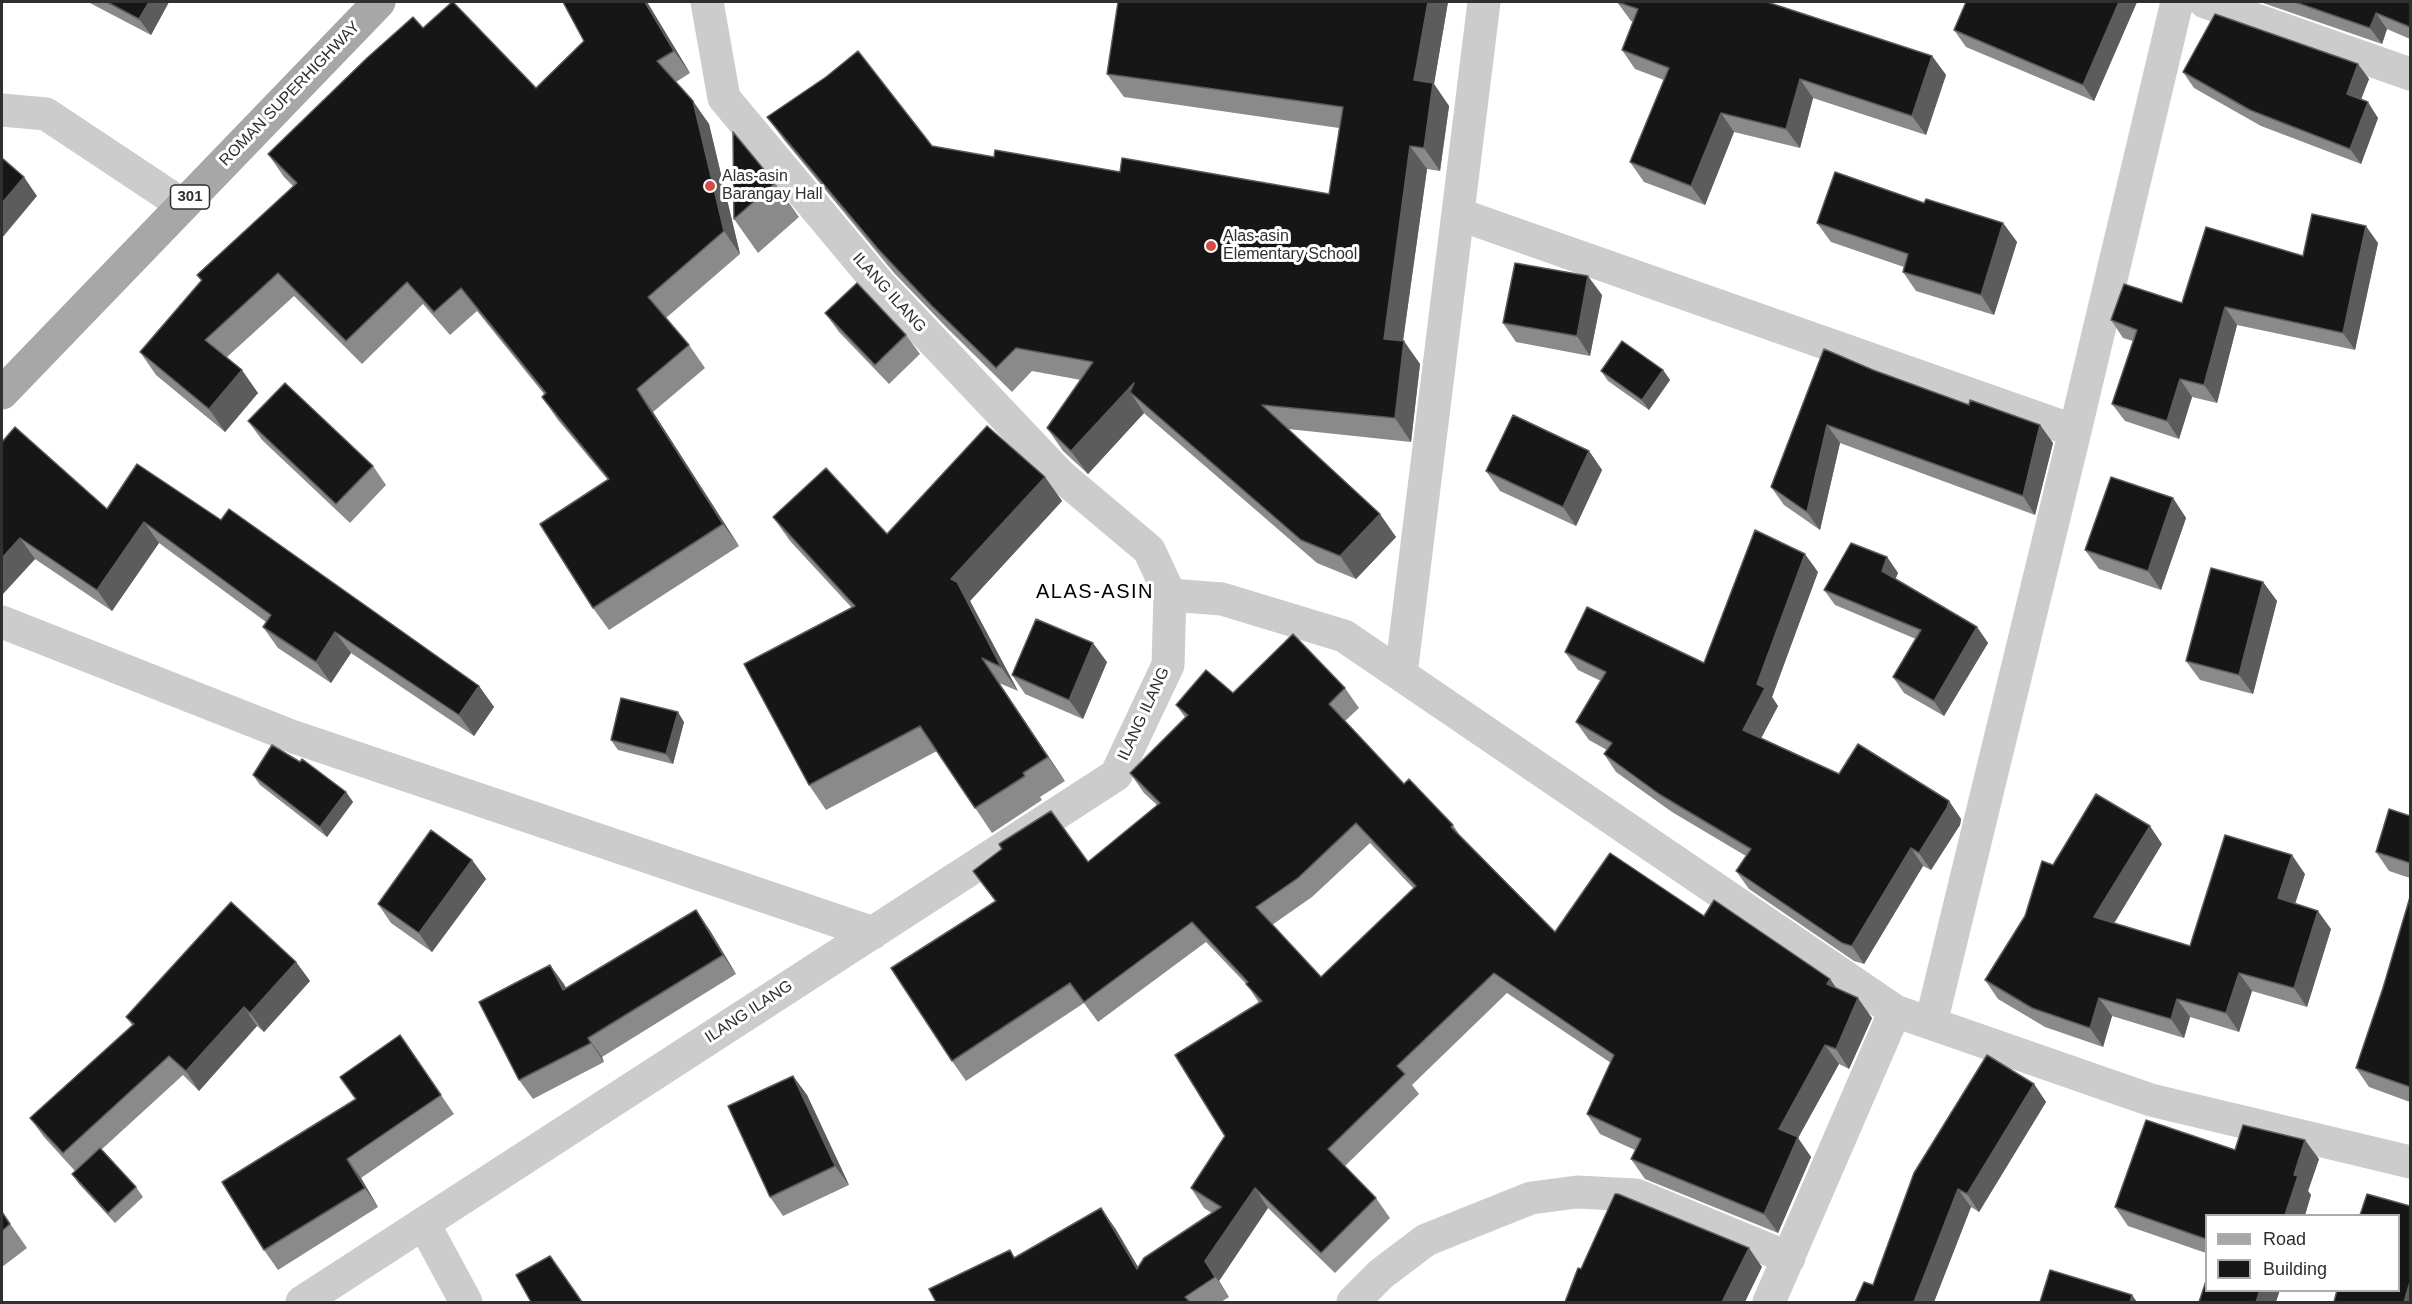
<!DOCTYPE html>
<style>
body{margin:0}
#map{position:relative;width:2412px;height:1304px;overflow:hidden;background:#fff;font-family:Helvetica,sans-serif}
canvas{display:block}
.frame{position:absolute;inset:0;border:3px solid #2f2f2f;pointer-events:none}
.legend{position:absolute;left:2205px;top:1214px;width:195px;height:78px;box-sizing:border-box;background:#fff;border:2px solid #acacac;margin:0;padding:8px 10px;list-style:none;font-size:18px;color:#2f2f2f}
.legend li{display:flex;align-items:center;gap:12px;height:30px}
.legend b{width:30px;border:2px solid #acacac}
</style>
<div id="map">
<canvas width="2412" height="1304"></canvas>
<div class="frame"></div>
<ul class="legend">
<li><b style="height:8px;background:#a7a7a7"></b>Road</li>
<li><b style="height:16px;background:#161616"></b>Building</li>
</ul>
</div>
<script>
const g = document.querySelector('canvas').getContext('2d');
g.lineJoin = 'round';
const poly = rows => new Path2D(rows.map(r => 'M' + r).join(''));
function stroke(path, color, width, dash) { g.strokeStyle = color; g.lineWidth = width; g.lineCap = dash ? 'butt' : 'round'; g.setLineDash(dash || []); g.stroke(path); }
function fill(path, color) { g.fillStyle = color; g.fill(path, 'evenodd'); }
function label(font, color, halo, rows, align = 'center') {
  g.font = font + ' Helvetica,sans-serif'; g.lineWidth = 6; g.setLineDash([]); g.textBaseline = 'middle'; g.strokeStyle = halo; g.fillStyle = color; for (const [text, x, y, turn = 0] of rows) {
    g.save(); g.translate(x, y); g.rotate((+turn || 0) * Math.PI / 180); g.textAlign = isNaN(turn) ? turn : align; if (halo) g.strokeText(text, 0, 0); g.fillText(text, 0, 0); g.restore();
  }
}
const street = poly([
 [2205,2,2410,74],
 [2,110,46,114,183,205],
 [1458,214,2075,431],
 [1170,595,1222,599,1344,636,1895,1011,2151,1100,2410,1162],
 [2,622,294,737,873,933],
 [1401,674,1484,2],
 [1931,1023,2075,431,2177,2],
 [424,1224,466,1302],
 [302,1302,1116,775,1168,665,1170,595,1149,550,1060,475,880,285,724,98,707,2],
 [1353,1302,1381,1274,1426,1240,1531,1198,1577,1192,1636,1195,1789,1258],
 [1769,1302,1895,1011]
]);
const primary = poly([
 [2,393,379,2]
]);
const wall = poly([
 [88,2,169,2,151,35],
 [647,2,690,73,676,82,709,124,740,254,666,318,689,345,705,368,653,412,739,546,609,630,593,608,608,480,558,420,542,397,544,394,477,311,450,335,423,304,362,364,294,296,227,357,258,393,225,432,156,375,140,352,201,281,197,275,293,186,284,177,268,154,423,28,536,88],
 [1118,2,1448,2,1434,84,1449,106,1440,171,1427,169,1403,341,1420,364,1411,442,1288,429,1396,537,1356,579,1317,563,1146,415,1144,413,1088,474,1063,451,1047,428,1081,380,1032,371,1012,392,947,328,894,273,784,140,767,117,994,157,1120,172,1329,194,1339,128,1124,97,1107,74],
 [1617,2,1932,56,1946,75,1926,135,1813,98,1800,148,1734,132,1705,205,1644,182,1630,162,1664,80,1635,69,1622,50,1633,22,1631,21],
 [1966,2,2137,2,2094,101,1966,47,1954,30],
 [2260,2,2410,2,2410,39,2387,29,2382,44],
 [2358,64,2369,79,2361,100,2378,118,2361,164,2261,126,2194,88,2183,72],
 [775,183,799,217,758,253,734,219],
 [1924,203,2003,223,2017,242,1994,315,1916,291,1903,272,1904,267,1831,242,1817,223],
 [2378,243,2355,350,2237,325,2217,403,2192,397,2179,439,2125,421,2112,404,2133,341,2123,338,2111,320,2182,303,2303,256],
 [1602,295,1590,356,1516,342,1503,323],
 [825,313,906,335,920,354,889,384,839,332],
 [1663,370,1670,380,1649,410,1608,381,1601,371],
 [1873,370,1969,405,2040,425,2053,443,2035,515,1840,443,1820,530,1784,505,1771,487],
 [248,421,373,466,386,485,350,523,262,440],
 [2,442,107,509,221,520,479,686,494,707,474,736,351,653,331,683,278,648,263,627,266,622,159,543,112,611,35,559,2,595],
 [1589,451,1602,470,1576,526,1500,491,1486,471],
 [1045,477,1062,501,970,601,1018,691,999,683,1065,781,1040,797,1042,800,992,833,937,751,826,810,809,785,852,608,790,541,773,517,887,534],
 [2173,498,2186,518,2161,590,2099,569,2085,550],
 [1887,557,1898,573,1895,579,1977,627,1988,643,1944,716,1904,693,1893,677,1916,639,1835,605,1824,590],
 [1818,572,1772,697,1778,706,1761,738,1839,774,1949,801,1961,819,1960,825,1931,870,1923,866,1864,964,1854,961,1749,889,1736,871,1746,856,1672,812,1616,772,1604,754,1607,750,1589,740,1576,722,1601,681,1578,670,1565,652,1704,663],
 [2263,582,2277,601,2253,694,2200,680,2186,661],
 [1107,662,1083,719,1025,694,1012,675],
 [1345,688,1359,708,1345,721,1404,784,1453,825,1459,834,1555,932,1704,916,1830,979,1836,988,1872,1018,1849,1069,1839,1064,1798,1138,1811,1157,1778,1233,1645,1179,1631,1159,1635,1150,1600,1134,1587,1114,1611,1063,1507,993,1412,1085,1419,1094,1345,1166,1376,1198,1390,1218,1335,1273,1268,1208,1219,1281,1229,1297,1221,1302,936,1302,1010,1250,1015,1258,1115,1228,1138,1267,1212,1213,1204,1208,1191,1188,1225,1136,1259,1003,1248,986,1206,942,1098,1022,1084,1003,966,1081,952,1061,995,901,973,871,1088,862,1157,805,1144,793,1130,773,1185,717,1176,705,1233,693],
 [1370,843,1414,889,1321,977,1272,925,1312,897],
 [684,722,673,764,618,750,611,740],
 [253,775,346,792,353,802,327,837,260,785],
 [2410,816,2410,878,2389,871,2376,852],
 [2162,844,2114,923,2190,946,2305,874,2295,903,2331,929,2307,1007,2252,991,2239,1032,2190,1017,2184,1038,2112,1016,2103,1047,2045,1027,1998,999,1985,980,2025,916,2053,865],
 [472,860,486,879,432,952,391,923,378,904],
 [2410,897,2410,1102,2369,1087,2356,1068,2383,988],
 [709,929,736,974,602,1057,604,1062,533,1099,519,1080,550,965,566,989],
 [296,962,310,981,264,1032,257,1026,199,1091,183,1075,101,1150,136,1187,143,1197,115,1223,79,1184,72,1174,75,1171,44,1137,30,1118,132,1025,126,1017],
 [400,1035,454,1114,361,1178,378,1207,278,1270,264,1250,356,1099],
 [793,1076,807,1095,849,1185,783,1216,770,1197],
 [2034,1084,2046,1102,1979,1212,1971,1207,1934,1302,1855,1302,1873,1285],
 [2235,1150,2319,1159,2308,1191,2311,1195,2305,1215,2206,1215,2206,1253,2128,1226,2115,1207],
 [2,1212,27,1248,2,1267]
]);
const shadedWall = poly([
 [149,2,169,2,151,35,139,19],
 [645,2,647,2,690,73,674,51],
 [1428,2,1448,2,1434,84,1449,106,1440,171,1424,148,1414,80],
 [2119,2,2137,2,2094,101,2083,85],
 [2376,13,2387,29,2382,44,2370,28],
 [1932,56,1946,75,1926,135,1912,116],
 [2358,64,2369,79,2357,109,2347,94],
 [1800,79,1813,98,1800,148,1786,129],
 [693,101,709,124,740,254,724,231],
 [2368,102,2378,118,2361,164,2350,149],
 [1721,113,1734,132,1705,205,1691,186],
 [1410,146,1427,169,1400,362,1384,339],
 [24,177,37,196,2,238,2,203],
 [2003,223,2017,242,1994,315,1981,295],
 [2366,226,2378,243,2355,350,2343,333],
 [1588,276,1602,295,1590,356,1577,336],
 [2225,307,2237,325,2217,403,2204,385],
 [1404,341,1420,364,1411,442,1395,418],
 [242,370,258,393,225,432,209,409],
 [1663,370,1670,380,1649,410,1642,400],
 [2180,379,2192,397,2179,439,2167,421],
 [1134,383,1130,392,1144,413,1088,474,1071,451],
 [637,389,653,412,739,546,723,524],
 [1827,425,1840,443,1820,530,1807,512],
 [2040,425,2053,443,2035,515,2023,496],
 [1589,451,1602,470,1576,526,1563,507],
 [1045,477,1062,501,970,601,1018,691,1001,667,951,579],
 [2173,498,2186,518,2161,590,2148,571],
 [1380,514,1396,537,1356,579,1340,556],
 [144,522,159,543,112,611,97,590],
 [20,538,35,559,2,595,2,558],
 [1805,554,1818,572,1772,697,1778,706,1756,748,1743,730,1757,684],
 [1887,557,1898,573,1892,587,1882,571],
 [2263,582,2277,601,2253,694,2239,675],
 [1977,627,1988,643,1944,716,1934,701],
 [335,632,351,653,331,683,316,662],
 [1093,643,1107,662,1083,719,1069,700],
 [982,658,999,683,1065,781,1048,757],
 [479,686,494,707,474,736,459,715],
 [678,712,684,722,673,764,666,754],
 [346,792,353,802,327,837,320,827],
 [1949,801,1961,819,1960,825,1931,870,1919,853],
 [2150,826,2162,844,2107,935,2094,917],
 [1911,848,1923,866,1864,964,1852,946],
 [2292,855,2305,874,2291,916,2278,898],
 [472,860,486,879,432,952,419,933],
 [696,910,709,929,736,974,723,955],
 [2318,911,2331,929,2307,1007,2294,988],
 [296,962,310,981,264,1032,250,1013],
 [550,965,564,984,577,1009,563,990],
 [2239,973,2252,991,2239,1032,2226,1013],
 [1830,979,1844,999,1827,984],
 [1858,998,1872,1018,1849,1069,1836,1049],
 [2099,998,2112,1016,2103,1047,2090,1028],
 [2177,999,2190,1017,2184,1038,2171,1019],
 [244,1007,257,1026,199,1091,186,1071],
 [588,1038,602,1057,604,1062,591,1043],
 [1825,1045,1839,1064,1798,1138,1811,1157,1778,1233,1764,1214,1779,1129],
 [793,1076,807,1095,849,1185,835,1166],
 [2034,1084,2046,1102,1979,1212,1967,1194],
 [2305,1140,2319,1159,2308,1191,2311,1195,2305,1215,2285,1215,2294,1175],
 [347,1159,361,1178,378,1207,365,1188],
 [1255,1188,1268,1208,1219,1281,1229,1297,1205,1261],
 [1958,1189,1971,1207,1934,1302,1914,1302],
 [1101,1208,1115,1228,1151,1289,1137,1269],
 [1749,1248,1762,1267,1745,1302,1722,1302],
 [2410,1282,2410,1302,2404,1302],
 [2260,1290,2280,1290,2276,1302,2256,1302],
 [2132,1295,2137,1302,2130,1302]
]);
const building = poly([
 [107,2,149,2,139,19,107,2],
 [452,2,453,2,536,88,584,41,563,2,645,2,674,51,657,61,693,101,724,231,648,297,689,345,637,389,723,524,593,608,540,524,609,479,542,397,546,393,461,288,434,312,407,282,346,341,278,273,205,340,242,370,209,409,140,352,202,280,197,275,297,183,268,154,367,58,413,17,423,28,452,2],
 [1118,2,1428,2,1414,80,1433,83,1424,148,1410,146,1384,339,1404,341,1395,418,1262,405,1380,514,1340,556,1301,540,1130,392,1134,383,1071,451,1047,428,1093,362,1016,348,996,368,931,305,878,249,767,117,826,77,858,51,932,146,994,157,995,150,1120,172,1122,158,1329,194,1343,107,1107,74,1118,2],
 [1617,2,1767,2,1932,56,1912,116,1800,79,1786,129,1721,113,1691,186,1630,162,1669,68,1622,50,1638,9,1617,2],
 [1966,2,2119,2,2083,85,1954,30,1966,2],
 [2295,2,2410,2,2410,27,2376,13,2370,28,2295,2],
 [2215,14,2358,64,2347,94,2368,102,2350,149,2250,110,2183,72,2215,14],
 [733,132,775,183,734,219,733,132],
 [2,158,24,177,2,203,2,158],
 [1835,172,1924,203,1926,199,2003,223,1981,295,1903,272,1908,254,1817,223,1835,172],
 [2312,214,2366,226,2343,333,2225,307,2204,385,2180,379,2167,421,2112,404,2137,330,2111,320,2124,284,2182,303,2206,227,2303,256,2312,214],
 [1515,263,1588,276,1577,336,1503,323,1515,263],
 [857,283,906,335,875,365,825,313,857,283],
 [1622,341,1663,370,1642,400,1601,371,1622,341],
 [1824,349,1873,370,1969,405,1970,400,2040,425,2023,496,1827,425,1807,512,1771,487,1824,349],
 [285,383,373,466,336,504,248,421,285,383],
 [1513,415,1589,451,1563,507,1486,471,1513,415],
 [987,426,1045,477,951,579,957,582,1001,667,982,658,1048,757,1023,773,1025,776,975,808,920,726,809,785,744,664,855,606,773,517,826,468,887,534,987,426],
 [15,427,107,509,137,464,221,520,229,509,479,686,459,715,335,632,316,662,263,627,271,615,144,522,97,590,20,538,2,558,2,442,15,427],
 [2111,477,2173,498,2148,571,2085,550,2111,477],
 [1755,530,1805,554,1757,684,1765,688,1743,730,1839,774,1858,744,1949,801,1947,808,1919,853,1911,848,1852,946,1842,943,1736,871,1751,849,1659,794,1604,754,1612,743,1576,722,1606,672,1565,652,1587,607,1704,663,1755,530],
 [1851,543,1887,557,1882,571,1977,627,1934,701,1893,677,1921,630,1824,590,1851,543],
 [2211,568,2263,582,2239,675,2186,661,2211,568],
 [1036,619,1093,643,1069,700,1012,675,1036,619],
 [1293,634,1345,688,1329,704,1404,784,1409,779,1453,825,1451,827,1555,932,1610,853,1704,916,1714,900,1830,979,1827,984,1858,998,1836,1049,1825,1045,1779,1129,1798,1137,1764,1214,1631,1159,1641,1139,1587,1114,1614,1055,1494,973,1397,1066,1405,1074,1328,1149,1376,1198,1321,1253,1255,1188,1205,1261,1215,1277,1185,1297,1190,1302,936,1302,929,1289,1010,1250,1014,1258,1101,1208,1137,1269,1144,1258,1221,1207,1191,1188,1225,1136,1175,1055,1262,1001,1246,984,1248,982,1192,922,1084,1002,1070,983,952,1061,891,968,996,901,973,871,1002,849,999,844,1051,811,1088,862,1160,803,1130,773,1188,715,1176,705,1206,670,1233,693,1293,634],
 [1356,823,1416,886,1321,977,1256,907,1298,878,1356,823],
 [621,698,678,712,666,754,611,740,621,698],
 [272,745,300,762,302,759,346,792,320,827,253,775,272,745],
 [2096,794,2150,826,2094,917,2190,946,2225,835,2292,855,2278,898,2318,911,2294,988,2239,973,2226,1013,2177,999,2171,1019,2099,998,2090,1028,2032,1008,1985,980,2025,916,2042,861,2053,865,2096,794],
 [2389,809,2410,816,2410,863,2376,852,2389,809],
 [431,830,472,860,419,933,378,904,431,830],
 [2410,897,2410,1087,2356,1068,2383,988,2410,897],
 [231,902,296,962,250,1013,244,1007,186,1071,169,1056,63,1153,30,1118,134,1024,126,1017,231,902],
 [696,910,723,955,588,1038,591,1043,519,1080,479,1002,550,965,563,990,696,910],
 [400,1035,441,1095,347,1159,365,1188,264,1250,222,1182,356,1099,340,1077,400,1035],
 [1987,1055,2034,1084,1967,1194,1958,1189,1914,1302,1855,1302,1864,1282,1873,1285,1914,1173,1987,1055],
 [793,1076,835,1166,770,1197,728,1106,793,1076],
 [2146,1120,2235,1150,2243,1125,2305,1140,2294,1175,2298,1176,2285,1215,2206,1215,2206,1239,2115,1207,2146,1120],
 [100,1148,136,1187,108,1213,72,1174,100,1148],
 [1615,1194,1618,1194,1749,1248,1722,1302,1565,1302,1578,1268,1581,1269,1615,1194],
 [2367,1194,2410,1206,2410,1282,2404,1302,2334,1302,2337,1290,2398,1290,2398,1215,2360,1215,2367,1194],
 [2,1212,10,1224,2,1231,2,1212],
 [550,1256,582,1302,531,1302,516,1275,550,1256],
 [2050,1270,2132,1295,2130,1302,2040,1302,2050,1270],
 [2206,1281,2206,1290,2260,1290,2256,1302,2199,1302,2206,1281]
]);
const markers = [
 [710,186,6,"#d64c42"],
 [1211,246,6,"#d64c42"]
];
const shields = [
 [190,197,39]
];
const shieldNames = [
 ["301",190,197]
];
const streetNames = [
 ["ROMAN SUPERHIGHWAY",290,94,-46],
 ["ILANG ILANG",889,293,48],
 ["ILANG ILANG",1144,714,-65],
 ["ILANG ILANG",749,1012,-33]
];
const poiNames = [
 ["Alas-asin",722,177],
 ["Barangay Hall",722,195],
 ["Alas-asin",1223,237],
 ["Elementary School",1223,255]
];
const quarterNames = [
 ["ALAS-ASIN",1095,592]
];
stroke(street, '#ccc', 33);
stroke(primary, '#a7a7a7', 33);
fill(wall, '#8a8a8a');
fill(shadedWall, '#5c5c5c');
fill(building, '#161616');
stroke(building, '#5c5c5c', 1.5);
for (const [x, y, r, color] of markers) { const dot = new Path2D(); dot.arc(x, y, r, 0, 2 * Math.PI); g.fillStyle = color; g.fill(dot); stroke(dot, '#fff', 2); }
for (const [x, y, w] of shields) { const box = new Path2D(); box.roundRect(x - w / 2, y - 12, w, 24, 4.5); g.fillStyle = '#fff'; g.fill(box); stroke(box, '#2f2f2f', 1.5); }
label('bold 15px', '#2f2f2f', null, shieldNames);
label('16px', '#2f2f2f', '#fff', streetNames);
label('16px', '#2f2f2f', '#fff', poiNames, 'left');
g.letterSpacing = '1.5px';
label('20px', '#000', '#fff', quarterNames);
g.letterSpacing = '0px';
</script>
